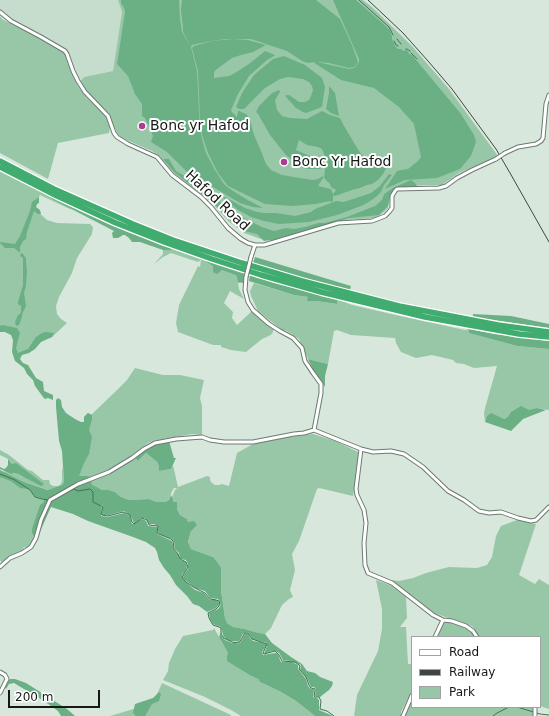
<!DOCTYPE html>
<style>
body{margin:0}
#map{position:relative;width:549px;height:716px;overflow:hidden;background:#d8e7dc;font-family:"DejaVu Sans",sans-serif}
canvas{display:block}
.legend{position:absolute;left:411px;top:636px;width:130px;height:72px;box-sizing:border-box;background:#fff;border:1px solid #a1a3a2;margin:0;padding:5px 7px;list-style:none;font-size:12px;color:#141916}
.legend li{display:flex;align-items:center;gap:8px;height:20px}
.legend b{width:20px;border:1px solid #a1a3a2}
.scale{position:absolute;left:8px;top:690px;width:92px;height:18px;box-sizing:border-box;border:2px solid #141916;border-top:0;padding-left:5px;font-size:12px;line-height:14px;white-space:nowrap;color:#141916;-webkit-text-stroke:3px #fff;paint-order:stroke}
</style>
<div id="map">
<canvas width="549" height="716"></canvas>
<ul class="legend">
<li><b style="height:5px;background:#fff"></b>Road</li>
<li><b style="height:5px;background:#404743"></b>Railway</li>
<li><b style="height:11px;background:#98c7a7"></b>Park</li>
</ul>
<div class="scale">200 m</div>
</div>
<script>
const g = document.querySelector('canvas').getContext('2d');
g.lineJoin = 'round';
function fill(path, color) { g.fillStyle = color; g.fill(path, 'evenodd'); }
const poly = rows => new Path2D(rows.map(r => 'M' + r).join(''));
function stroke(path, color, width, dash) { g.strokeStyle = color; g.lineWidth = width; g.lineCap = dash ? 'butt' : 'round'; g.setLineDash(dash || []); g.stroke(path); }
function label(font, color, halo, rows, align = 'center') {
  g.font = font + ' "DejaVu Sans",sans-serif'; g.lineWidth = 4; g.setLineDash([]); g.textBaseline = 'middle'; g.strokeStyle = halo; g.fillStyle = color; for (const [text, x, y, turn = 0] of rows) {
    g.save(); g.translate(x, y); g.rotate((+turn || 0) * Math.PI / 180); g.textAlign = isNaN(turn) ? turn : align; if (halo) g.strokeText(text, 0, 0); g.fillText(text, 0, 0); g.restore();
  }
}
const built = poly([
 [0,0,118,0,122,12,113,71,84,77,78,81,65,51,11,21,0,12]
]);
const green = poly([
 [118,0,363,0,372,7,412,46,449,89,498,156,459,173,442,185,424,185,400,187,391,191,388,208,384,212,375,218,345,220,273,241,261,239,244,233,228,221,211,202,174,173,158,155,152,151,122,138,117,133,110,117,88,94,81,83,81,80,84,77,113,71,122,12],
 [0,16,2,19,9,23,36,36,64,52,66,55,68,64,78,86,87,98,106,116,110,127,109,133,58,143,48,179,0,153],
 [0,169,59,199,51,196,51,198,66,205,72,210,40,195,34,208,47,220,57,223,90,224,93,227,92,234,77,258,72,273,59,297,56,306,57,314,61,319,67,323,52,337,40,342,17,358,14,350,16,336,7,330,0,331],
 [171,247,210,261,241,274,240,283,238,283,239,289,244,299,230,291,224,303,233,312,232,318,237,325,252,311,266,322,267,325,270,326,274,329,272,334,269,336,262,339,246,352,231,350,221,347,221,345,213,345,178,332,176,323,179,305,198,266,200,267,201,260,198,262,171,253,163,257,154,264,163,254,163,250,171,250],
 [254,283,294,295,308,297,310,301,316,301,337,304,337,299,352,305,400,316,465,330,469,329,470,333,517,346,549,349,549,410,537,408,504,419,487,416,485,422,484,413,485,408,497,366,474,368,464,364,456,363,453,360,432,355,416,358,401,352,396,343,395,338,351,335,337,330,334,331,328,364,308,359,299,339,287,331,282,330,258,311,251,296,250,291],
 [135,368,163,375,180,375,204,380,200,398,202,406,202,435,192,434,153,441,148,443,126,460,106,472,90,477,73,478,84,422,84,417,88,413,91,415,116,391,127,380],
 [313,434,335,441,358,452,358,465,353,496,319,488,317,489,299,541,292,554,295,570,290,590,293,597,289,599,282,605,271,628,265,634,255,632,245,629,233,627,227,623,225,618,221,590,221,573,213,557,191,549,188,543,191,531,187,519,180,515,177,509,177,502,172,502,172,497,175,490,177,488,174,488,172,491,169,500,165,502,157,502,149,499,129,500,121,497,115,492,109,490,102,490,97,487,84,483,110,474,135,458,138,461,146,453,157,462,159,466,159,471,171,469,173,465,178,487,207,476,210,477,210,480,211,482,215,485,219,485,222,484,229,486,237,453,253,444,289,437],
 [0,450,9,455,28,470,32,471,43,480,49,480,50,484,53,486,58,486,61,484,62,481,62,467,63,471,64,482,62,485,49,490,24,482,4,472,5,471,11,474,14,473,18,474,23,477,15,464,12,464,8,459,0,455],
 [0,472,46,497,32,542,27,548,25,547,23,548,24,550,12,555,4,561,2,562,0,561],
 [517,520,536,524,519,575,535,584,539,579,549,585,549,709,540,706,540,637,480,637,472,626,434,613,391,580,399,581,413,578,426,573,449,567,477,568,487,565,492,557,496,536,501,526],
 [376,580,390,585,406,597,407,618,400,627,406,627,408,664,412,664,412,690,401,712,401,716,354,716,357,695,378,651,382,629,382,609],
 [444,622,452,622,465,628,473,634,475,637,436,637],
 [214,628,228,653,228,661,251,676,258,679,260,682,281,692,296,701,315,716,241,716,231,710,205,697,163,680,168,671,169,663,175,649,183,636,213,630],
 [162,683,231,715,231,716,110,716,137,708,154,701],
 [412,699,412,707,534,707,533,716,403,716]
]);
const forest = poly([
 [121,0,179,0,180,19,182,32,191,47,197,71,200,129,202,139,206,153,215,170,224,184,230,189,246,199,263,208,253,207,240,203,213,187,194,178,187,172,167,152,151,142,153,136,149,126,145,118,142,116,142,104,135,94,128,76,117,64,125,12,124,8,121,3],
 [182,0,316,0,340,19,352,45,358,62,357,64,354,67,349,68,329,63,317,62,349,69,354,68,356,66,359,62,359,59,333,0,356,0,389,29,392,36,392,40,394,43,395,46,398,49,401,49,403,51,406,50,408,51,409,54,412,55,461,114,474,135,476,142,471,156,460,169,437,178,405,180,385,189,397,171,401,170,408,169,418,161,421,157,414,124,399,107,374,88,341,80,316,64,314,62,308,63,302,61,287,51,251,39,226,39,211,41,192,45,191,47,183,32,183,28,181,11],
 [233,39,248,40,266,45,253,52,241,55,232,58,217,69,214,72,214,78,229,76,235,73,249,64,265,51,275,55,274,56,267,60,249,76,238,94,231,110,232,112,237,117,238,111,239,111,246,114,249,117,254,135,261,151,266,164,271,170,282,175,294,177,313,180,318,179,323,176,323,178,318,186,331,189,333,194,336,190,331,187,330,184,324,178,326,161,324,154,322,149,318,147,307,145,299,140,296,150,312,157,321,169,309,169,303,168,297,164,285,154,270,135,258,114,256,112,259,106,272,93,279,90,280,92,275,100,277,110,282,116,290,118,307,119,322,111,330,115,340,118,344,126,359,151,364,157,365,162,371,165,383,167,386,168,383,174,378,180,372,184,367,185,360,188,355,189,335,196,333,195,333,201,331,202,330,201,316,204,292,206,265,204,228,186,218,173,208,153,202,135,200,118,198,71,192,48,194,46,212,41],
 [284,56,305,65,322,78,325,87,322,107,306,113,303,112,296,108,286,97,286,95,289,95,299,102,305,102,309,100,311,96,313,90,312,86,309,82,303,79,288,77,280,79,265,88,244,109,239,109,236,107,242,93,254,75,273,59],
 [329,86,335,93,339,116,331,113,326,109,329,93],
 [163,159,169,159,176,171,204,187,211,192,220,202,236,214,262,227,274,231,286,228,294,229,305,227,318,223,325,223,347,217,375,206,382,200,384,194,393,188,406,182,411,180,415,183,417,186,396,189,390,196,388,206,379,215,349,218,276,239,264,241,257,234,244,231,238,228,211,201,174,172],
 [389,174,392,175,384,185,381,192,376,197,367,203,361,206,337,215,309,222,279,224,264,221,251,217,238,210,223,198,225,197,245,208,257,212,265,213,276,213,295,216,311,212,315,209,336,201,343,202,350,200,371,193,380,186],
 [51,196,128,232,171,247,171,250,163,250,140,242,132,242,129,238,125,235,123,235,118,238,113,238,112,233,114,231,54,200,51,198],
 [39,197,39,203,37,204,36,207,40,210,41,214,38,214,34,211,27,232,26,239,23,241,20,247,20,252,19,252,14,248,5,248,0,243,0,242,15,244,20,236,30,211,32,202],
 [21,253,23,254,26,258,26,262,27,270,26,286,24,293,26,306,23,312,21,320,19,325,16,326,15,322,18,315,20,314,21,312,21,306,18,304,18,302,23,285,23,258,20,256],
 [255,257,351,286,350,290,321,283,253,263],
 [202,259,245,271,243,283,238,282,237,277,236,275,222,270,217,274,213,272,213,266],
 [250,275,274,283,337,299,337,304,316,301,307,301,308,297,294,295,249,281],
 [473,314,511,316,549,324,549,328,473,317],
 [2,325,17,328,20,333,16,348,18,353,28,349,36,337,42,333,46,332,54,333,52,337,41,342,35,349,29,353,22,355,20,359,23,363,28,365,36,378,43,382,44,391,53,395,53,400,48,398,45,399,43,397,35,386,33,380,27,374,24,368,15,361,12,352,13,340,11,335,5,332,0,332,0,326],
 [469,329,494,334,549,341,549,349,517,346,469,333],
 [308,359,328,364,325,376,325,387,314,371],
 [58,398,61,400,62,407,66,413,75,419,81,422,84,422,84,417,88,413,92,415,92,419,89,430,92,437,89,454,84,463,79,476,87,476,90,477,92,485,97,487,102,490,109,490,115,492,121,497,129,500,149,499,157,502,165,502,169,500,171,495,173,500,173,502,177,502,177,509,180,515,187,519,188,522,194,521,197,525,191,531,188,542,191,549,213,557,217,562,221,568,221,590,225,618,227,623,233,627,245,629,255,632,265,634,272,643,291,657,302,664,307,671,315,673,320,677,333,682,332,686,329,690,320,697,315,696,316,689,314,687,311,687,307,678,300,670,301,665,291,661,283,660,279,653,275,651,272,651,264,654,267,646,267,643,252,639,249,633,247,632,243,634,239,642,235,641,229,641,226,639,223,635,221,627,213,624,210,619,209,613,218,609,221,605,220,602,218,599,210,598,205,591,195,588,184,579,183,576,188,569,188,564,186,560,180,559,179,553,175,549,174,542,172,539,159,534,158,532,158,526,154,524,149,524,147,520,145,518,141,518,135,523,134,523,131,516,124,511,116,513,109,515,102,515,102,512,103,507,102,505,101,506,102,508,101,513,101,516,108,517,124,513,130,516,132,524,134,524,139,520,143,519,146,521,148,526,157,527,157,534,172,541,174,550,178,554,180,560,184,561,186,563,187,566,186,570,182,575,182,577,187,583,195,590,204,593,210,600,214,599,218,601,220,604,216,608,207,612,199,606,193,604,187,596,176,585,170,575,164,568,159,560,157,552,155,548,146,542,133,537,88,521,73,514,51,507,38,536,35,537,32,533,32,529,40,505,44,502,44,499,36,497,29,489,20,488,11,481,0,477,0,470,24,482,48,490,62,485,64,482,62,451,59,441,56,407,56,400],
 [521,406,529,410,537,408,546,410,523,419,511,431,485,422,487,416,491,413,504,419,508,417,511,412],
 [169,441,174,458,176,458,171,469,159,471,159,466,157,462,146,453,138,461,135,458,147,449,157,444],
 [8,459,12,464,16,463,44,484,41,486,18,474,14,473,11,474,0,469,0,467,4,469,6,468,8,465],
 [221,632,221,635,225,640,232,643,235,642,238,644,240,643,245,634,248,633,250,638,253,641,260,642,266,644,266,646,262,652,263,655,275,653,278,654,280,660,281,662,292,662,298,665,298,669,306,679,308,686,311,689,313,689,314,690,313,697,317,698,319,700,319,710,333,716,315,716,296,701,281,692,260,682,258,679,251,676,227,661,227,656,228,653,219,637],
 [10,679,15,679,26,683,67,709,75,716,61,716,58,711,44,701,14,683,9,684,6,689,5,687],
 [159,692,161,694,159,701,152,704,145,716,136,716,133,713,135,704,153,698]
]);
const stream = poly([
 [359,0,389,27,393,35],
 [397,39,401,44],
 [394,41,396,45,398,46],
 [406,49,407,49,410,51],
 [411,53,417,59],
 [0,474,15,480,30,490,35,497,42,499,49,500],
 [65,493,73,489,76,490,78,491,90,489,93,492,93,502,103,507,101,514,102,515,108,516,123,512,130,515,132,522,134,524,142,518,147,520,149,525,158,526,157,533,159,534,171,539,173,541,174,549,178,554,180,559,186,562,188,567,182,577,186,582,195,588,205,593,210,599,216,600,219,601,220,604,219,606,216,609,208,613,209,618,213,625,219,627,221,628,221,634,224,638,232,642,239,643,245,633,248,633,252,639,267,644,263,653,264,654,275,651,279,655,282,661,295,662,299,665,300,666,299,669,306,677,309,685,311,688,315,689,315,691,314,696,315,697,319,697,321,701,320,709,327,711,334,716],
 [517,707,540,714,549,715],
 [493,716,497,713,509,707]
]);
const street = poly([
 [0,12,11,21,41,37,65,51,67,54,73,71,78,81,85,92,108,116,114,133,117,137,128,144,157,157,172,175,201,197,211,207,228,228,235,234,241,239,248,243,255,245,264,245,338,223,372,221,385,216,389,212,392,208,392,196,395,191,397,189,439,188,446,186,457,178,472,170,496,159],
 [505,153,518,147,536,144,541,141,543,138,546,104,549,95],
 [251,257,255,245],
 [246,277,245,290,248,302,253,310,269,324,280,331,293,338,302,348,305,361,313,373,321,384,321,393,314,430,361,449,373,452,391,451,404,454,423,467,448,491,464,500,479,511,489,513,501,512,518,518,531,521,536,520,549,507],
 [361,449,356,489,357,495,364,510,366,523,364,543,365,565,368,573,392,583,433,615,443,620,452,621,466,626,473,631,477,637],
 [0,567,10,558,22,553,31,547,36,538,41,520,50,500,78,484,109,472,132,458,144,449,155,443,176,439,202,437,210,440,224,442,253,442,294,434,304,433,314,430],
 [435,637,443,620],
 [0,672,5,675,7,679,0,693],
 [403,716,412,695],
 [535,716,535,707]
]);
const highway = poly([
 [0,161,54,189,133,224,173,240,242,263,302,281,399,306,498,325,549,332],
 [0,167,57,196,116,223,164,242,212,259,261,275,321,292,425,317,519,334,549,337]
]);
const rail = poly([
 [368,0,403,33,428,61,452,89,496,149,510,173,549,242]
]);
const streetBridge = poly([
 [496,159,505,153],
 [246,277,251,257]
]);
const markers = [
 [142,126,4,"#ac3a96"],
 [284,162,4,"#ac3a96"]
];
const poiNames = [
 ["Bonc yr Hafod",150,126],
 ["Bonc Yr Hafod",292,162]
];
const streetNames = [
 ["Hafod Road",217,201,43]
];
fill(built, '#c6dccd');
fill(green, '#98c7a7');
fill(forest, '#6bb084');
stroke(stream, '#417354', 1);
stroke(street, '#6c7a70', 5);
stroke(highway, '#fff', 8);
stroke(street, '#fff', 3);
stroke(highway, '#40ac6f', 5.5);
stroke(rail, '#404743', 1);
stroke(streetBridge, '#6c7a70', 5, []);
stroke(streetBridge, '#fff', 3);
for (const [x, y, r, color] of markers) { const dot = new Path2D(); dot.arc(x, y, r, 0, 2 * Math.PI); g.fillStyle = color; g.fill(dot); stroke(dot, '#fff', 1.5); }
label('14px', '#141916', '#fff', poiNames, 'left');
label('14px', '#141916', '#fff', streetNames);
</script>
